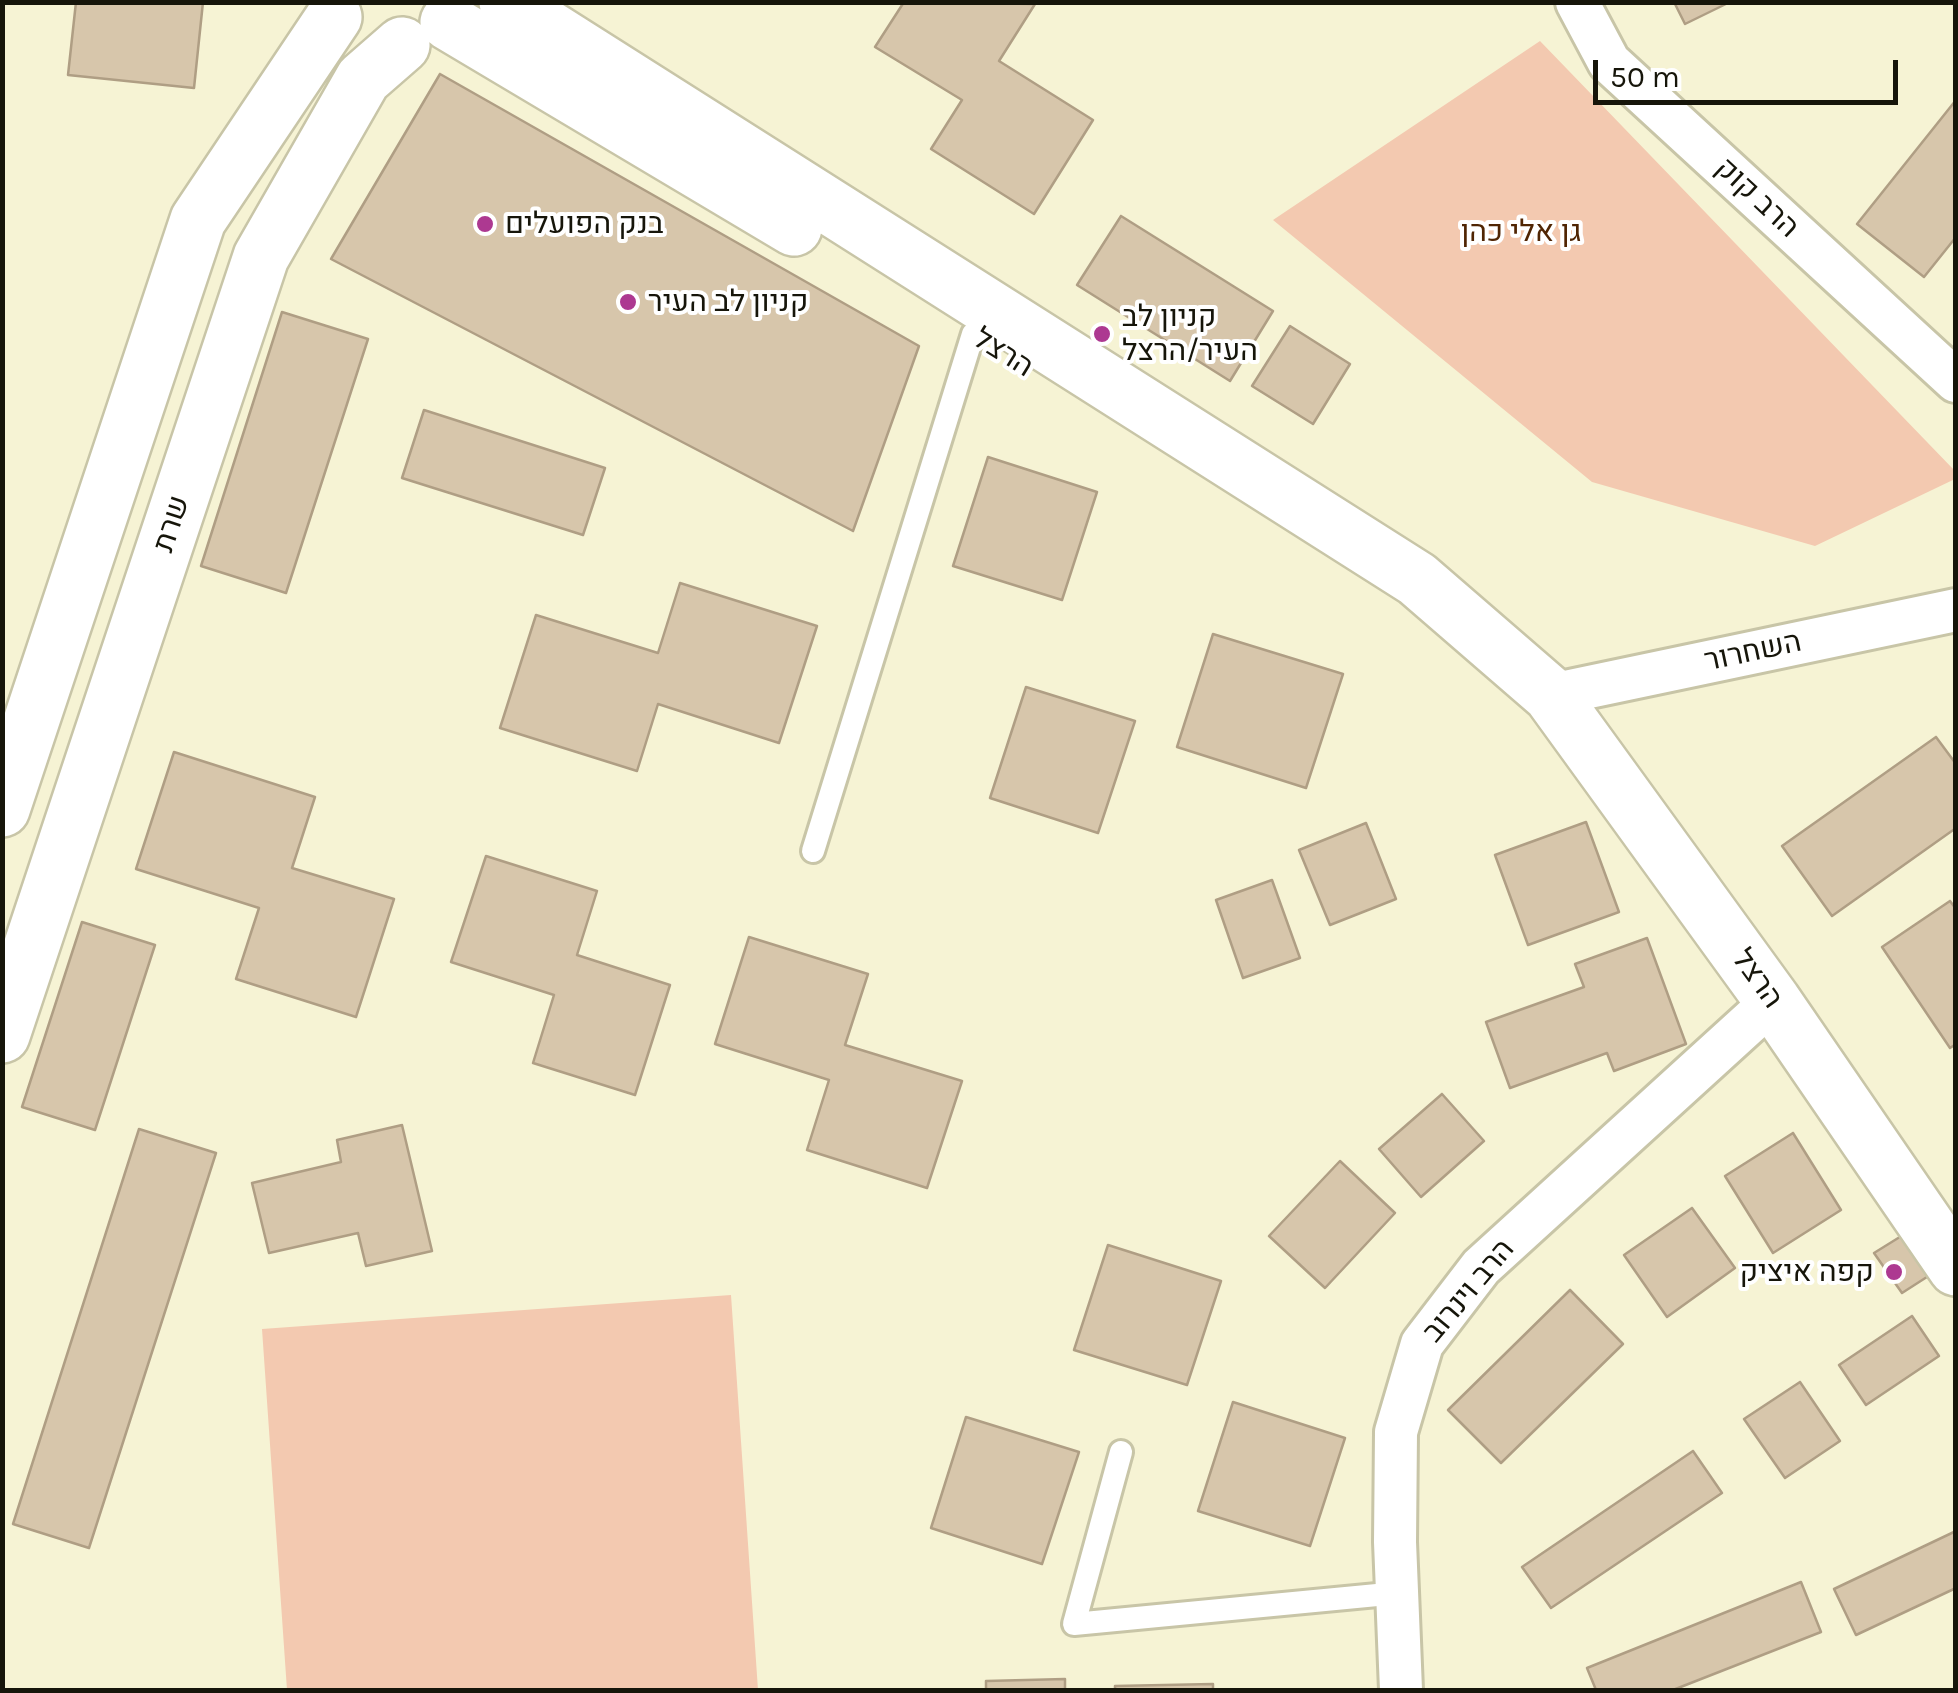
<!DOCTYPE html>
<meta charset="utf-8">
<style>
body{margin:0}
#map{position:relative;width:1958px;height:1693px;overflow:hidden;background:#f6f3d4;font-family:Karla,sans-serif}
canvas{display:block}
.frame{position:absolute;inset:0;border:5px solid #16150a;pointer-events:none}
.scale{position:absolute;left:1593px;top:60px;width:305px;height:45px;box-sizing:border-box;border:5px solid #16150a;border-top:0;padding-left:12px;font-size:30px;line-height:35px;white-space:nowrap;color:#16150a;-webkit-text-stroke:8px #fff;paint-order:stroke}
</style>
<div id="map">
<canvas width="1958" height="1693"></canvas>
<div class="frame"></div>
<div class="scale">50 m</div>
</div>
<script>
const g = document.querySelector('canvas').getContext('2d');
g.lineJoin = 'round';
function fill(path, color) { g.fillStyle = color; g.fill(path, 'evenodd'); }
const poly = rows => new Path2D(rows.map(r => 'M' + r).join(''));
function stroke(path, color, width, dash) { g.strokeStyle = color; g.lineWidth = width; g.lineCap = dash ? 'butt' : 'round'; g.setLineDash(dash || []); g.stroke(path); }
function label(font, color, halo, rows, align = 'center') {
  g.font = font + ' Karla,Heebo,sans-serif'; g.lineWidth = 8; g.setLineDash([]); g.textBaseline = 'middle'; g.strokeStyle = halo; g.fillStyle = color; for (const [text, x, y, turn = 0] of rows) {
    g.save(); g.translate(x, y); g.rotate((+turn || 0) * Math.PI / 180); g.textAlign = isNaN(turn) ? turn : align; if (halo) g.strokeText(text, 0, 0); g.fillText(text, 0, 0); g.restore();
  }
}
const green = poly([
 [1540,41,1955,471,1955,479,1815,546,1592,482,1273,220],
 [731,1295,758,1690,287,1690,262,1329]
]);
const building = poly([
 [76,2,203,2,194,88,68,75,76,2],
 [904,2,1035,4,999,61,1093,120,1034,214,931,149,962,100,875,47,904,2],
 [1674,2,1730,2,1685,24,1674,2],
 [440,74,919,346,853,531,331,259,440,74],
 [1956,100,1956,237,1924,277,1857,224,1956,100],
 [1121,216,1273,311,1230,381,1077,285,1121,216],
 [282,312,368,339,286,593,201,566,282,312],
 [1290,326,1350,364,1313,424,1252,386,1290,326],
 [424,410,605,468,583,535,402,478,424,410],
 [988,457,1097,492,1062,600,953,566,988,457],
 [680,583,817,626,779,743,658,704,637,771,500,728,536,615,658,653,680,583],
 [1213,634,1343,674,1306,788,1177,747,1213,634],
 [1026,687,1135,721,1098,833,990,798,1026,687],
 [1936,737,1956,764,1956,828,1832,916,1782,846,1936,737],
 [174,752,315,797,292,868,394,899,356,1017,236,979,259,908,136,869,174,752],
 [1586,822,1619,912,1528,945,1495,855,1586,822],
 [1366,823,1396,899,1330,925,1299,850,1366,823],
 [486,856,597,891,577,955,670,985,635,1095,533,1063,554,995,451,962,486,856],
 [1272,880,1300,958,1243,978,1216,900,1272,880],
 [1950,901,1956,909,1956,1044,1950,1048,1882,947,1950,901],
 [82,922,155,945,95,1130,22,1107,82,922],
 [749,937,868,974,845,1045,962,1081,927,1188,807,1150,829,1080,715,1044,749,937],
 [1647,938,1686,1044,1614,1071,1607,1053,1510,1088,1486,1022,1584,987,1575,964,1647,938],
 [1442,1094,1484,1141,1421,1197,1379,1149,1442,1094],
 [402,1125,432,1251,366,1266,358,1233,269,1253,252,1183,341,1162,337,1140,402,1125],
 [139,1129,216,1153,89,1548,13,1524,139,1129],
 [1793,1133,1841,1210,1773,1253,1725,1176,1793,1133],
 [1340,1161,1395,1213,1325,1288,1269,1236,1340,1161],
 [1692,1208,1735,1268,1667,1317,1624,1255,1692,1208],
 [1903,1235,1930,1275,1902,1293,1874,1253,1903,1235],
 [1108,1245,1221,1281,1187,1385,1074,1350,1108,1245],
 [1570,1290,1623,1344,1501,1463,1448,1410,1570,1290],
 [1912,1316,1939,1356,1866,1405,1839,1365,1912,1316],
 [1800,1382,1840,1441,1785,1478,1744,1419,1800,1382],
 [1233,1402,1345,1438,1310,1546,1198,1511,1233,1402],
 [966,1417,1079,1452,1042,1564,931,1528,966,1417],
 [1693,1451,1722,1493,1551,1608,1522,1567,1693,1451],
 [1956,1531,1956,1588,1856,1635,1834,1589,1956,1531],
 [1801,1582,1821,1632,1673,1690,1596,1690,1587,1668,1801,1582],
 [1065,1679,1065,1690,986,1690,986,1681,1065,1679],
 [1213,1684,1213,1690,1115,1690,1115,1686,1213,1684]
]);
const service = poly([
 [813,851,973,334],
 [1121,1452,1074,1624,1398,1593]
]);
const minor = poly([
 [1577,2,1609,62,1956,381],
 [1551,695,1956,610],
 [1401,1690,1395,1542,1396,1432,1422,1344,1481,1267,1773,1001]
]);
const tertiary = poly([
 [507,2,1417,579,1551,695,1773,1001,1956,1268],
 [448,22,794,228],
 [2,809,198,220,334,17],
 [2,1035,261,257,363,79,402,45]
]);
const markers = [
 [485,224,10,"#ad3991"],
 [628,302,10,"#ad3991"],
 [1102,334,10,"#ad3991"],
 [1894,1272,10,"#ad3991"]
];
const streetNames = [
 ["הרב קוק",1757,198,43],
 ["הרצל",1003,353,32],
 ["שרת",172,524,-72],
 ["השחרור",1753,652,-12],
 ["הרצל",1757,979,54],
 ["הרב וינרוב",1469,1291,-50]
];
const poiNames = [
 ["בנק הפועלים",505,224],
 ["קניון לב העיר",648,302],
 ["קניון לב",1122,317],
 ["העיר/הרצל",1122,351],
 ["קפה איציק",1874,1272,"right"]
];
const parkNames = [
 ["גן אלי כהן",1521,232]
];
fill(green, '#f3c9b0');
fill(building, '#d7c6ab');
stroke(building, '#af9e84', 2.5);
stroke(service, '#c8c5a7', 28);
stroke(minor, '#c8c5a7', 48);
stroke(tertiary, '#c8c5a7', 60);
stroke(service, '#fff', 22);
stroke(minor, '#fff', 42);
stroke(tertiary, '#fff', 55);
for (const [x, y, r, color] of markers) { const dot = new Path2D(); dot.arc(x, y, r, 0, 2 * Math.PI); g.fillStyle = color; g.fill(dot); stroke(dot, '#fff', 4); }
label('30px', '#16150a', '#fff', streetNames);
label('30px', '#16150a', '#fff', poiNames, 'left');
label('30px', '#502503', '#fff', parkNames);
</script>
